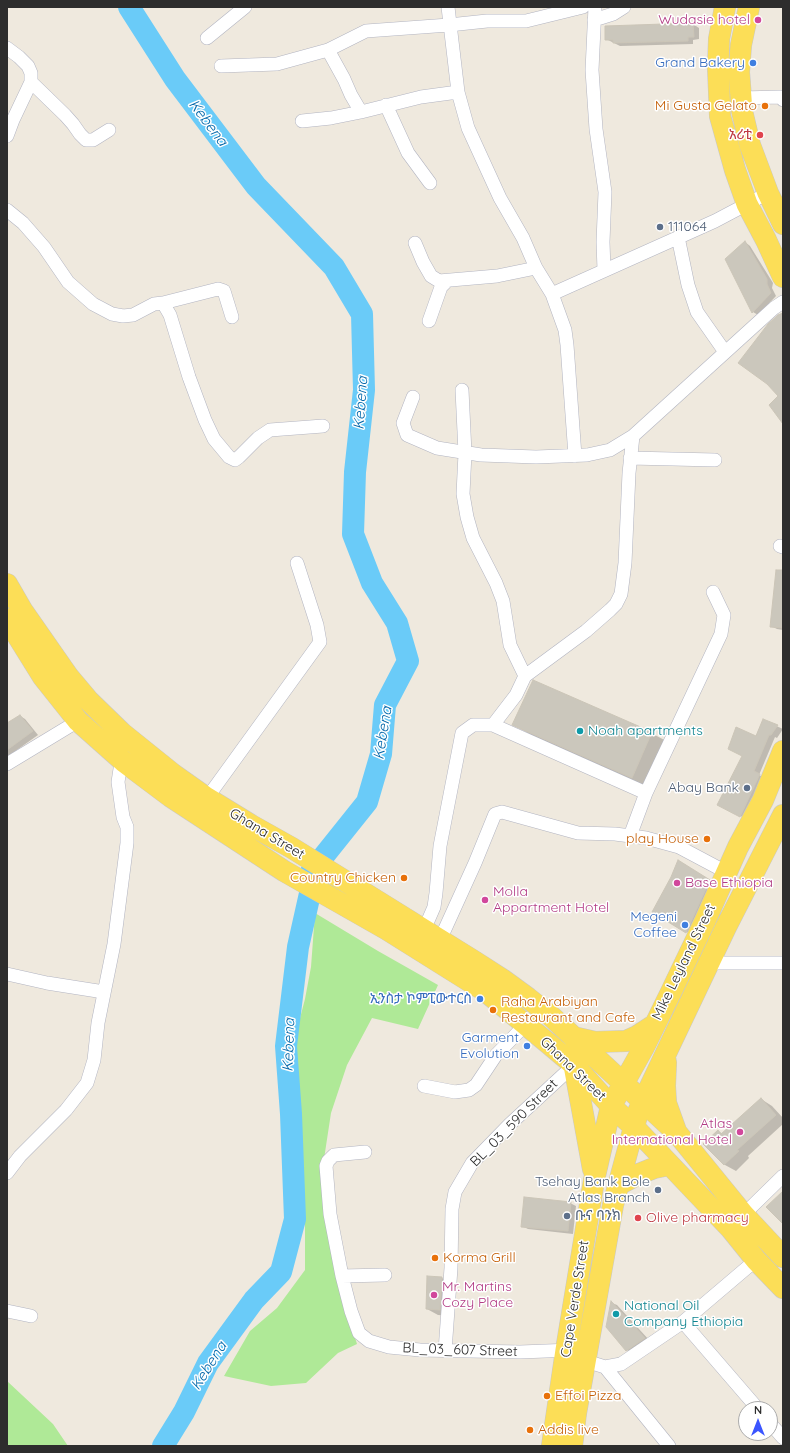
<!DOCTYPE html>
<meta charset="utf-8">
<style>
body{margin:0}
#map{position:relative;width:790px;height:1453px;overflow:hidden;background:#efe9de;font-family:Quicksand,sans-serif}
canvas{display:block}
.frame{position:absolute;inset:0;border:8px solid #2d2d2d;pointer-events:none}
.north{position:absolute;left:738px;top:1401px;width:40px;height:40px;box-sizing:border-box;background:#fff;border:1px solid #ababab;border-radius:50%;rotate:0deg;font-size:11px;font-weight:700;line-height:16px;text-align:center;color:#2d2d2d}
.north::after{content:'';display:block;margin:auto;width:14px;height:18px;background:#3b55ff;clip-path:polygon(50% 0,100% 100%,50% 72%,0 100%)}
</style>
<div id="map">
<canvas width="790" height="1453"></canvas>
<div class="frame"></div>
<div class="north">N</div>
</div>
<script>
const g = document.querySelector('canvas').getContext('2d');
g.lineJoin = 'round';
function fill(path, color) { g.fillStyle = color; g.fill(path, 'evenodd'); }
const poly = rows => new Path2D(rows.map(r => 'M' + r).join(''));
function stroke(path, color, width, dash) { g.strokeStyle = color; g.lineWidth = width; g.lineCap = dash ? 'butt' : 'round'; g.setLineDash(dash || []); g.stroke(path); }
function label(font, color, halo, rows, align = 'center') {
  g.font = font + ' Quicksand,"Noto Sans Ethiopic",sans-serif'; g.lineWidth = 3; g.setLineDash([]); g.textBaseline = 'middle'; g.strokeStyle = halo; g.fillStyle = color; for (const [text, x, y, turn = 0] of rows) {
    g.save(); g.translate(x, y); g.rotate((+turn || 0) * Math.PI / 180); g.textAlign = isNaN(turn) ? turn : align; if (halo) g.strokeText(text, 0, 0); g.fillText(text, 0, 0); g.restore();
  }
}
const green = poly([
 [315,913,378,951,438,985,418,1029,372,1018,347,1065,331,1113,324,1159,337,1281,357,1344,338,1353,306,1383,271,1386,224,1376,250,1331,277,1308,305,1270,305,1220,293,1045,305,999,311,967],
 [7,1381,53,1424,68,1446,7,1446]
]);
const shadow = poly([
 [693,24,699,28,699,39,693,40,693,44,620,46,606,39],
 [745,242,750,246,773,283,772,288,776,296,758,315,753,312,726,259],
 [783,576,783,630,777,629,771,626],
 [20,716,25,719,38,735,7,757,7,725],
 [763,720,783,729,777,738,775,737,759,775,765,778,746,819,724,807],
 [513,724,651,733,672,744,652,789,533,736],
 [684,864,715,884,692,935,653,912],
 [761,1099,772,1106,783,1118,783,1124,748,1156,749,1158,736,1171,725,1165,705,1144,718,1131,723,1134],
 [570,1203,576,1206,573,1234,528,1229,522,1226],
 [428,1277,442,1278,453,1284,451,1316,438,1315,427,1309],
 [612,1303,617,1305,650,1341,632,1353,627,1350]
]);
const river = poly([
 [129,7,175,79,256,186,334,267,362,314,364,390,355,472,353,534,372,583,397,623,408,661,385,705,381,754,367,802,311,872,311,889,298,947,286,1046,291,1114,295,1219,281,1272,254,1300,208,1363,184,1412,163,1446]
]);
const building = poly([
 [693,23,694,37,688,37,688,41,613,43,613,40,605,40,605,26,693,23],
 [745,241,767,279,767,284,771,293,752,313,725,259,745,241],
 [783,313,783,424,769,405,778,396,767,384,738,363,768,324,778,315,783,313],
 [776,570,783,570,783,628,770,627,776,570],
 [533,680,652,732,632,778,512,725,533,680],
 [20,715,33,731,7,750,7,723,20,715],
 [763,719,778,725,771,735,769,735,754,771,760,774,740,817,717,805,742,756,728,749,736,727,756,736,763,719],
 [678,860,710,880,686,933,652,912,671,877,678,860],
 [761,1098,776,1115,737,1150,739,1151,724,1165,703,1144,718,1130,721,1134,761,1098],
 [783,1191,783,1224,766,1207,783,1191],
 [524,1197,571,1202,568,1231,521,1227,524,1197],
 [427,1276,442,1277,440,1310,426,1309,427,1276],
 [611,1301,645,1338,626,1351,606,1327,611,1301]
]);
const minor = poly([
 [448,7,458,92,468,128,500,198,523,238,536,268,552,294,565,330,567,345,575,456],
 [595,7,592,70,596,129,605,192,603,242,604,270],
 [594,20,613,14,624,7],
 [207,38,245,7],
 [7,48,19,57,28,66,31,73,31,82,13,120,7,136],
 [328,50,344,79,351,95,361,112],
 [221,66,277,64,328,50,366,31,449,25,487,21,526,21,583,7],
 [31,82,65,115,73,124,80,134,86,140,93,140,109,130],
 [741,98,781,97,783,100],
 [386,105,408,153,430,183],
 [302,121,331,118,361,112,421,97,458,92],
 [7,210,23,223,44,247,68,282,93,304,112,314,123,316,133,315,154,304,163,303,170,315,189,377,205,420,214,439,229,457,235,460,239,457,258,438,270,430,323,426],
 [678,237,688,285,697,312,725,352],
 [415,243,423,262,431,276,439,281,497,276,536,268],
 [552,294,715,221,768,193],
 [163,303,218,289,224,291,232,317],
 [429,321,441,287,446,282],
 [462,390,465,453,463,494,467,517,473,538,496,583,503,601,510,645,525,676],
 [413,397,403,423,407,435,437,448,481,455,536,457,587,455,610,450,633,436,774,308,783,302],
 [630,458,715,460],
 [780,546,783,547],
 [493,725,646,793],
 [7,764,78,721],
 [207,798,320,642,317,625,297,563],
 [630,836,646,793,721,634,724,615,713,592],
 [424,930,434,907,436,893,440,846,462,733,473,725,493,725,516,695,525,676,586,631,610,610,616,604,621,594,625,563,629,473,633,436],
 [440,940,475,863,495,814,502,812,578,833,615,834,646,838,679,847,726,872],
 [709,963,783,963],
 [7,974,47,983,104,992],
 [424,1086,455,1092,469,1090,476,1085,496,1055,526,1024],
 [365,1152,334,1155,328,1161,326,1166,330,1214,342,1276,351,1311,359,1333,369,1341,389,1347,420,1350,520,1352,572,1350],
 [7,1173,20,1156,66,1110,87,1083,94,1060,98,1023,114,944,127,843,127,827,123,817,118,782,120,769,123,761],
 [739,1219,783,1176],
 [342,1276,385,1275],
 [7,1311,31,1316],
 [683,1322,758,1409],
 [445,1351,451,1268,452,1209,455,1192,472,1163,510,1124,574,1065],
 [586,1361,605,1367,621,1364,683,1322,756,1260],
 [605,1367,669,1446],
 [770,1423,783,1438]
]);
const primary = poly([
 [725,7,719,39,718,67,720,116,735,170,747,204,766,240,783,277],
 [749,7,741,45,739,72,742,111,750,145,768,193,783,224],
 [7,584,22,610,68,676,89,701,122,733,173,774,207,798,251,825,292,848,474,961,502,979,528,998,552,1017,677,1133,743,1214,783,1257],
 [7,619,43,677,78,721,123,761,171,797,284,871,386,929,485,991,549,1044,574,1065,611,1106,634,1127,731,1229,756,1260,783,1288],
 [573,1037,595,1042,626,1041,637,1036,654,1025],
 [666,1062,665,1086,666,1103,676,1131],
 [574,1065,593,1169],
 [620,1184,639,1174,654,1168,669,1165],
 [552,1446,566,1350,594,1180,611,1106,644,1047,671,992,705,921,738,847,763,800,783,751],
 [572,1446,576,1413,613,1205,638,1112,726,927,783,815]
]);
const markers = [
 [758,20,4,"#d1479c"],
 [753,63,4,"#3f7fe0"],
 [765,106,4,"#e8710a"],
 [760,135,4,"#e0444e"],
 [660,227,4,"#5c6f8a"],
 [580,731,4,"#0f9aa8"],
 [747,788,4,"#5c6f8a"],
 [707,839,4,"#e8710a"],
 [404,878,4,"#e8710a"],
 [677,883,4,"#d1479c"],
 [485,900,4,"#d1479c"],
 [685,925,4,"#3f7fe0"],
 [480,999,4,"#3f7fe0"],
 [493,1010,4,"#e8710a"],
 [527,1046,4,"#3f7fe0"],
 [740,1132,4,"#d1479c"],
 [658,1190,4,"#5c6f8a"],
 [567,1216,4,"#5c6f8a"],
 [638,1218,4,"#e0444e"],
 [435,1258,4,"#e8710a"],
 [434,1295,4,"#d1479c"],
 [616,1314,4,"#0f9aa8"],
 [547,1396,4,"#e8710a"],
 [530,1430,4,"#e8710a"]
];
const hotelNames = [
 ["Wudasie hotel",750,20,"right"],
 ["Base Ethiopia",685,883],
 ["Molla",493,892],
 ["Appartment Hotel",493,908],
 ["Atlas",732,1124,"right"],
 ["International Hotel",732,1140,"right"],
 ["Mr. Martins",442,1287],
 ["Cozy Place",442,1303]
];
const shopNames = [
 ["Grand Bakery",745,63],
 ["Megeni",677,917],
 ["Coffee",677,933],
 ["ኢንስታ ኮምፒውተርስ",472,999],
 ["Garment",519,1038],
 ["Evolution",519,1054]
];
const foodNames = [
 ["Mi Gusta Gelato",757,106,"right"],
 ["play House",699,839,"right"],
 ["Country Chicken",396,878,"right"],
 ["Raha Arabiyan",501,1002],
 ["Restaurant and Cafe",501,1018],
 ["Korma Grill",443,1258],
 ["Effoi Pizza",555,1396],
 ["Addis live",538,1430]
];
const healthNames = [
 ["አሪቲ",752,135],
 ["Olive pharmacy",646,1218,"left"]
];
const serviceNames = [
 ["111064",668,227],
 ["Abay Bank",739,788,"right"],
 ["Tsehay Bank Bole",650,1182,"right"],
 ["Atlas Branch",650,1198,"right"],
 ["ቡና ባንክ",575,1216]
];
const cultureNames = [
 ["Noah apartments",588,731],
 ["National Oil",624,1306],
 ["Company Ethiopia",624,1322]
];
const streetNames = [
 ["Ghana Street",267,834,31],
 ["Mike Leyland Street",684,962,-64],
 ["Ghana Street",573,1069,44],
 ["BL_03_590 Street",514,1123,-45],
 ["Cape Verde Street",575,1299,-81],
 ["BL_03_607 Street",460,1350,2]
];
const waterNames = [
 ["Kebena",208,123,53],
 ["Kebena",361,403,-86],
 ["Kebena",383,733,-81],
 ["Kebena",289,1045,-88],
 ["Kebena",209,1366,-58]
];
fill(green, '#afe997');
fill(shadow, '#0003');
stroke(river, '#6acbf8', 22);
fill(building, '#cbc7bc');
stroke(building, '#cbc5b7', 1);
stroke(minor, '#b2b4c1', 14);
stroke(primary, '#c8c8c8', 22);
stroke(minor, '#fff', 13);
stroke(primary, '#fcde57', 21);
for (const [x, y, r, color] of markers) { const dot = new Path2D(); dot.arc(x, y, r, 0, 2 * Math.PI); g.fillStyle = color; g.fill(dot); stroke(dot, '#fff', 1.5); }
label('14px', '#b23c85', '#fff', hotelNames, 'left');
label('14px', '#366cbe', '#fff', shopNames, 'right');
label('14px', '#c56008', '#fff', foodNames, 'left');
label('14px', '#be3a42', '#fff', healthNames, 'right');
label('14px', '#4e5e75', '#fff', serviceNames, 'left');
label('14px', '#0d838f', '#fff', cultureNames, 'left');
label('14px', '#2d2d2d', '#fff', streetNames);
label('italic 15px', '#0368aa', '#fff', waterNames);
</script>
